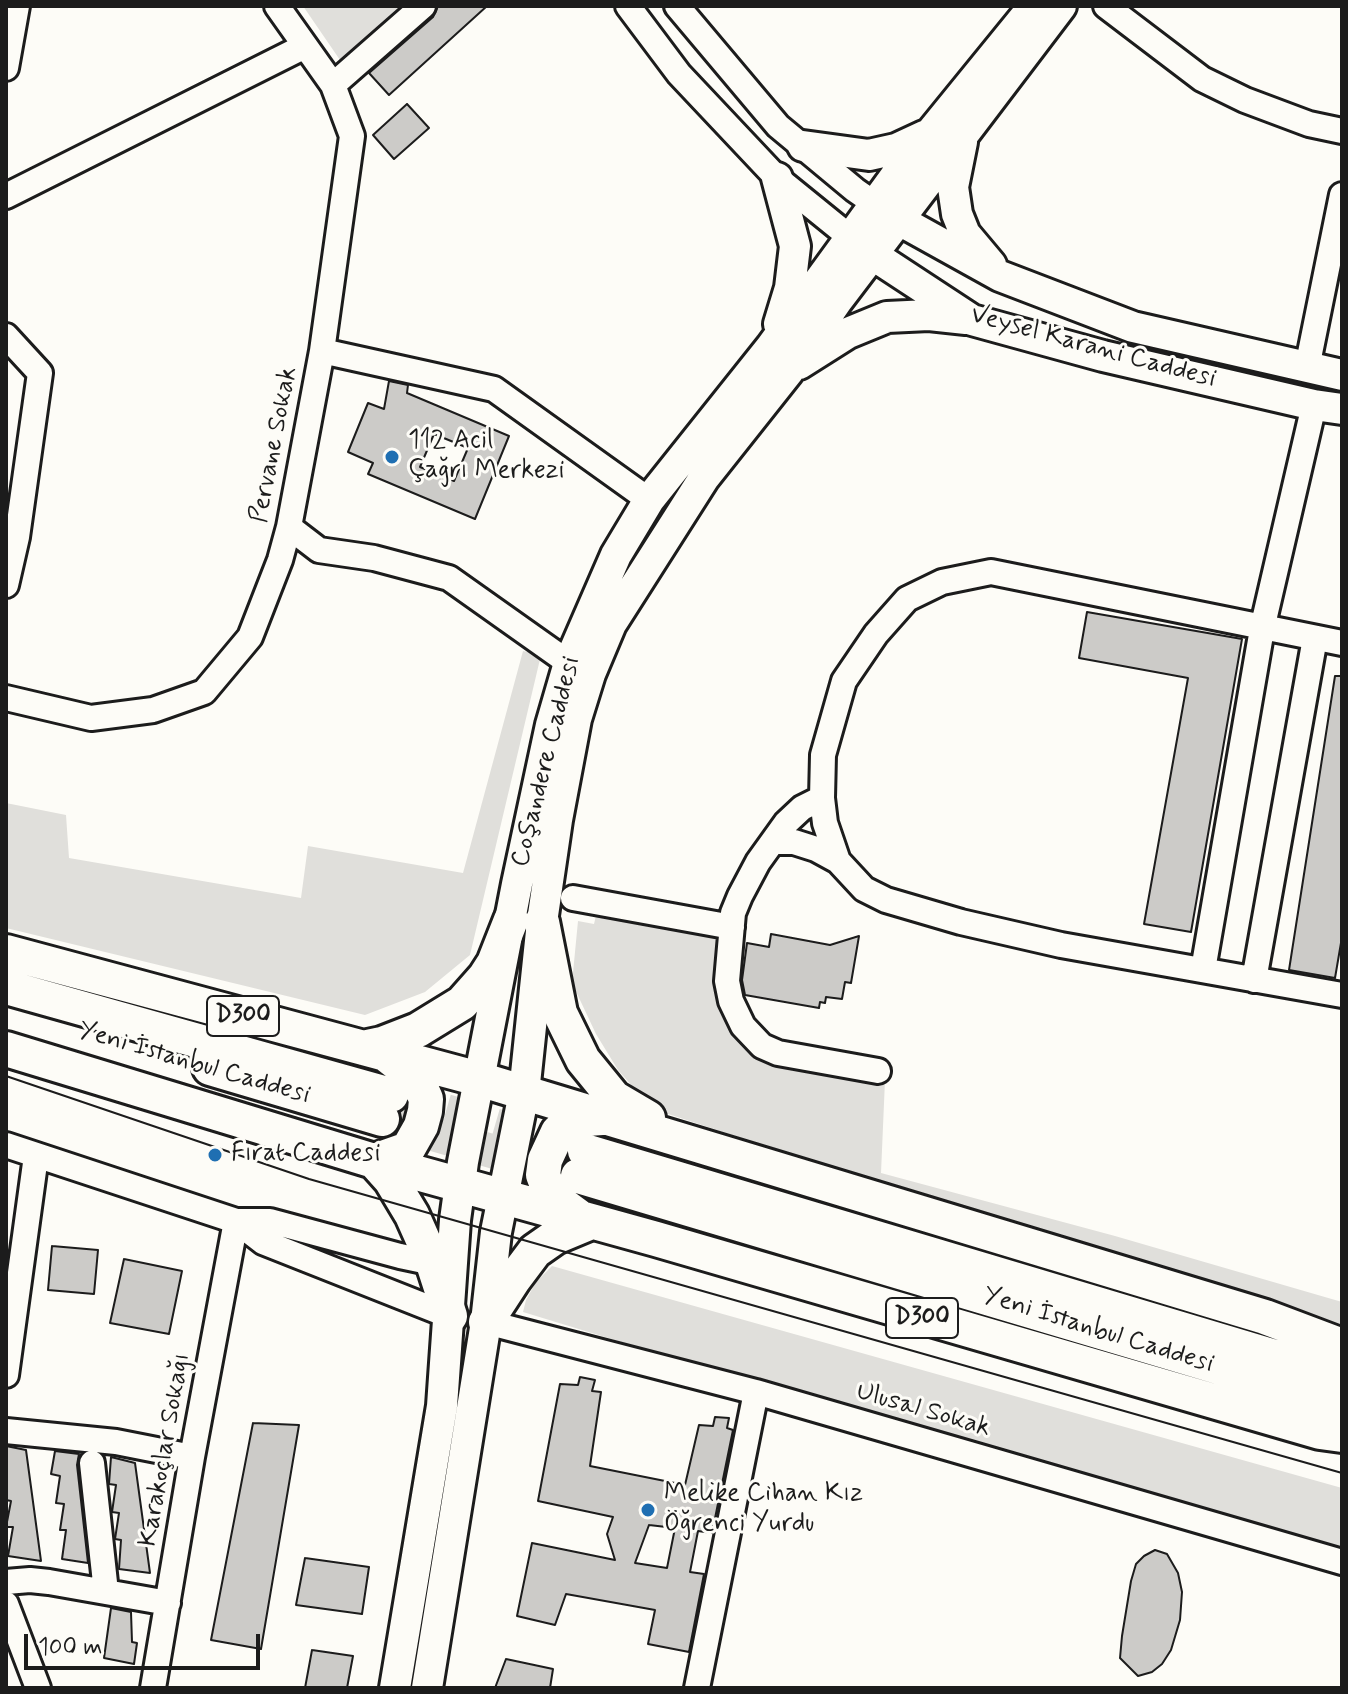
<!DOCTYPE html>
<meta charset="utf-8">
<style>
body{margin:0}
#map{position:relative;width:1348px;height:1694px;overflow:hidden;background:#fdfcf7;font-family:Mynerve,sans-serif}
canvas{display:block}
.frame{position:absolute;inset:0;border:8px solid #1c1c1c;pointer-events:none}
.scale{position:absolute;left:24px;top:1634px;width:236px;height:36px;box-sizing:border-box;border:4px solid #1c1c1c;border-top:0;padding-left:10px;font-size:24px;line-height:28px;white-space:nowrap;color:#1c1c1c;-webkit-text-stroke:6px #fdfcf7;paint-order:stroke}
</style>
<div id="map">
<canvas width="1348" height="1694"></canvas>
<div class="frame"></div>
<div class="scale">100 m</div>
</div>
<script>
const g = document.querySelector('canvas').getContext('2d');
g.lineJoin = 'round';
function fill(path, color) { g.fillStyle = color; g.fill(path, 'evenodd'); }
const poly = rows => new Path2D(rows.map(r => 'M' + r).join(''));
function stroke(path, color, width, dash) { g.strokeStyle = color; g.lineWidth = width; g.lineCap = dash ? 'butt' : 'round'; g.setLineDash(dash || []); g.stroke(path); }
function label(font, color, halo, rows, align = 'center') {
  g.font = font + ' Mynerve,sans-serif'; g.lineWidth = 6; g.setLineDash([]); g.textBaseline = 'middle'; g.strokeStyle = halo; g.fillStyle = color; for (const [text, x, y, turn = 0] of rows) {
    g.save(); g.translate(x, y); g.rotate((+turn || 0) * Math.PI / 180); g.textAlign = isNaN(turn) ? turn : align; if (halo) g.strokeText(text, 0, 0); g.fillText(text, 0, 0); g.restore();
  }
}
const green = poly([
 [303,6,401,6,340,60],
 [523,651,541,655,470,955,425,992,365,1015,6,928,6,803,66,815,69,858,301,898,308,846,463,873],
 [598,907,730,931,734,1025,885,1080,881,1173,1115,1236,1342,1302,1342,1326,1114,1260,659,1111,640,1095,618,1070,596,1034,572,983,578,921,594,924],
 [552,1266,1342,1488,1342,1554,818,1402,523,1312,526,1300,536,1282]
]);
const building = poly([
 [487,6,389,95,369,73,433,17,438,6,487,6],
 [407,104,429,128,394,159,373,135,407,104],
 [389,381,408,385,407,393,509,436,475,519,368,474,373,463,348,452,368,403,384,409,389,381],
 [434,434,468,448,454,481,420,467,434,434],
 [1087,612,1242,639,1191,932,1144,924,1188,678,1079,658,1087,612],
 [1335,676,1342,676,1342,937,1335,978,1289,970,1335,676],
 [771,934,830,945,859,936,851,983,845,982,842,999,826,997,825,1003,820,1002,819,1008,745,995,742,980,747,943,769,947,771,934],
 [52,1246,98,1250,94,1294,48,1290,52,1246],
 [124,1259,182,1271,169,1334,110,1323,124,1259],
 [580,1377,595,1380,592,1391,601,1392,590,1466,685,1485,699,1425,713,1426,715,1417,729,1418,727,1428,733,1430,712,1533,698,1531,690,1572,704,1574,689,1652,648,1644,655,1610,566,1594,555,1625,517,1616,532,1543,615,1560,607,1534,613,1517,538,1501,560,1384,578,1385,580,1377],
 [649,1525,675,1528,667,1568,635,1563,649,1525],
 [253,1423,299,1425,261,1649,211,1640,253,1423],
 [6,1446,26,1450,41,1561,8,1556,13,1527,6,1527,11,1501,6,1500,6,1446],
 [55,1451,79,1454,77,1465,88,1563,62,1559,66,1530,60,1530,64,1504,56,1503,60,1476,51,1474,55,1451],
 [111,1457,135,1463,150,1573,119,1569,121,1540,115,1539,119,1513,112,1512,116,1485,109,1484,111,1457],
 [1155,1550,1167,1554,1178,1573,1182,1592,1180,1620,1171,1650,1162,1664,1152,1672,1138,1676,1120,1658,1122,1636,1131,1581,1136,1564,1144,1556,1155,1550],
 [305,1558,369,1567,362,1614,296,1605,305,1558],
 [111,1608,131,1612,132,1642,137,1643,134,1664,104,1658,111,1608],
 [312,1650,353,1656,347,1688,305,1688,312,1650],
 [506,1659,553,1669,550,1688,495,1688,506,1659]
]);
const highwayTunnel = poly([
 [397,1097,581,1150],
 [382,1119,539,1165]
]);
const minor = poly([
 [628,6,679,74,777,178,862,247],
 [677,6,778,126,855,190,888,213],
 [1106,6,1202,79,1245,100,1309,124,1342,131],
 [6,68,17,6],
 [333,85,423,6],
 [6,196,305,46],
 [6,336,40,373,17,537,6,585],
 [322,351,494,389,649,500],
 [1307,368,1342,195],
 [289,527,319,550,374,558,449,578,569,663],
 [1342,643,991,572,942,582,907,599,876,634,844,681,823,755,822,798,825,823,838,861,864,889,886,900,961,922,1061,945,1342,995],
 [6,698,91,718,153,710,204,692,250,637,280,560,289,527,322,351,352,136,333,85,277,6],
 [822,798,802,808,786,823,758,862,740,896,733,913,727,981,731,1001,743,1026,762,1046,778,1053,878,1071],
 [773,842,794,842,816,849,838,861],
 [573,898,732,927],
 [1203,970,1262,629,1314,405],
 [1254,980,1315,638],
 [6,1145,236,1221,270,1221,400,1256,419,1260,446,1259],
 [236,1221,263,1242,450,1316],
 [486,1322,756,1392,1342,1562],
 [6,1375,36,1156],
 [6,1431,116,1442,192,1457],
 [92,1463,106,1592],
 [6,1582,30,1580,49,1582,168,1603],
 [6,1604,38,1688],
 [153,1688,192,1457,236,1221],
 [697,1688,756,1392]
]);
const major = poly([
 [962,142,953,187,957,214,965,234,991,265],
 [803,146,869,155,896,149,924,136],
 [777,178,795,246,790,288,779,324],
 [899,220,1000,276,1133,327,1342,375],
 [873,255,972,320,1103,356,1314,405,1342,409],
 [799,364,848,333,887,317,929,315,966,319],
 [395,1688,442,1406,455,1220,463,1162,517,884,551,725,569,663,616,555,649,500,771,347,894,178,1034,6],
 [427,1688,486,1322,496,1232,524,1093,542,922,557,820,576,719,590,674,611,624,704,478,788,372,837,301,1061,6]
]);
const highway = poly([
 [542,922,560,1013,583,1060,614,1098,648,1118],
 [6,952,479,1079,1265,1317,1342,1346],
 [6,987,391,1095],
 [363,1048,382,1044,418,1030,462,1003,485,977,494,963,511,920],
 [6,1049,374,1161,656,1239,1320,1432,1342,1435],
 [210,1068,382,1119],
 [585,1151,1342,1377],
 [374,1161,391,1180,412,1215,432,1260,450,1316],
 [374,1161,408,1149,421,1126,425,1111,426,1099,417,1079,389,1057],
 [578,1176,1342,1404],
 [578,1216,559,1202,548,1188,543,1175,545,1160,558,1132,571,1120,602,1118],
 [486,1322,514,1279,535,1251,555,1237,591,1222]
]);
const tram = poly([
 [6,1076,309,1179,1342,1473]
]);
const markers = [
 [392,457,8,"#1f6fb2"],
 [215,1155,8,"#1f6fb2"],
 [648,1510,8,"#1f6fb2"]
];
const shields = [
 [243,1016,72],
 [922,1318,72]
];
const shieldNames = [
 ["D300",243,1016],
 ["D300",922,1318]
];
const streetNames = [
 ["Veysel Karani Caddesi",1093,348,15],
 ["Pervane Sokak",275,445,-79],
 ["Coşandere Caddesi",547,762,-76],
 ["Yeni İstanbul Caddesi",194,1064,16],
 ["Yeni İstanbul Caddesi",1098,1331,17],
 ["Ulusal Sokak",923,1411,16],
 ["Karakoçlar Sokağı",166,1450,-80]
];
const poiNames = [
 ["112 Acil",408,442],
 ["Çağrı Merkezi",408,472],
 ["Fırat Caddesi",231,1155],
 ["Melike Cihan Kız",664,1495],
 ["Öğrenci Yurdu",664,1525]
];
fill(green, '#e0dfdb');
fill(building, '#cccbc8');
stroke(building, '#1c1c1c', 2);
stroke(highwayTunnel, '#dbdad6', 34, [34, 17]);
stroke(minor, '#1c1c1c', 30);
stroke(major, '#1c1c1c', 36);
stroke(highway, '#1c1c1c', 40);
stroke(minor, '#fdfcf7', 24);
stroke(major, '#fdfcf7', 30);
stroke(highway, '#fdfcf7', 34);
stroke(tram, '#1c1c1c', 2);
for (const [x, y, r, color] of markers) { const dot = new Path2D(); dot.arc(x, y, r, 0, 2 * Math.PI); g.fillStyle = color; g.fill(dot); stroke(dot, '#fdfcf7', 3); }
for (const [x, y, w] of shields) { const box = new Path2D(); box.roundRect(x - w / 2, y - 20, w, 40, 6); g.fillStyle = '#fdfcf7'; g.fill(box); stroke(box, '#1c1c1c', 2); }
label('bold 24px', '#1c1c1c', null, shieldNames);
label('26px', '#1c1c1c', '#fdfcf7', streetNames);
label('26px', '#1c1c1c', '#fdfcf7', poiNames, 'left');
</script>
